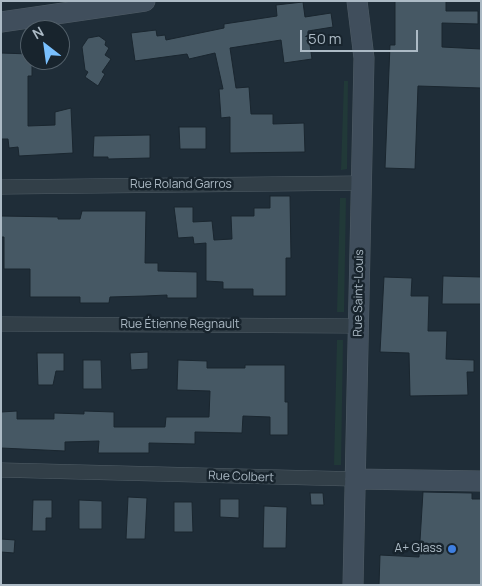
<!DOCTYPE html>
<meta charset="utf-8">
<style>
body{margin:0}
#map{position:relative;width:482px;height:586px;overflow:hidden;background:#1f2d38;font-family:Manrope,sans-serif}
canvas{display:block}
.frame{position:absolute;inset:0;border:2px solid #acbac5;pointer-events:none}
.north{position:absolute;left:20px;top:20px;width:50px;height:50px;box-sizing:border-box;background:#18242d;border:1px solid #53606a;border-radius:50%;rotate:330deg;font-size:14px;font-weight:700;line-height:20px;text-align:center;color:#acbac5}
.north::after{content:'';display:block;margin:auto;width:18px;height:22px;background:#79c0fe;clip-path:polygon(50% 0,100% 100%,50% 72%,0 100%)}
.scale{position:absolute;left:300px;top:30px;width:118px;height:22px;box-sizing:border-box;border:2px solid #acbac5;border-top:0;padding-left:6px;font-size:15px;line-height:18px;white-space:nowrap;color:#acbac5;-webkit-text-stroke:4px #18242d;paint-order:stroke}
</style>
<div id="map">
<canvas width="482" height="586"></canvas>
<div class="frame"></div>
<div class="north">N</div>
<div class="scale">50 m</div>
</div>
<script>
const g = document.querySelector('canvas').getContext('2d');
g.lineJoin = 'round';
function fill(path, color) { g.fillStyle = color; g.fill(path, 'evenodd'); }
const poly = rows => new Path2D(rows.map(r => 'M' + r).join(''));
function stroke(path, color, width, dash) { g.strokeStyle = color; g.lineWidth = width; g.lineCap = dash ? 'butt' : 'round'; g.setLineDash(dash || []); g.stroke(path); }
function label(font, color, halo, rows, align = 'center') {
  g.font = font + ' Manrope,sans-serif'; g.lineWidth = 5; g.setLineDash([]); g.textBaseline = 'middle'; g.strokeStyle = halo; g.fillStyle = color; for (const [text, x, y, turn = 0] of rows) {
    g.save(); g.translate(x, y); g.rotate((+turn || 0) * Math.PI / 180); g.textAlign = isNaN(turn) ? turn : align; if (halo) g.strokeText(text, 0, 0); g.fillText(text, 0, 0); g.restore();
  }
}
const green = poly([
 [344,81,348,81,347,169,341,170],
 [340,198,346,198,344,312,337,312],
 [337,340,343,340,341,465,334,465]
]);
const building = poly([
 [395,1,446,1,446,11,478,11,478,24,442,23,442,47,481,49,481,88,418,86,415,169,385,168,390,45,395,45,395,1],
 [303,2,305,17,331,13,333,27,308,31,312,59,284,63,281,40,230,48,236,88,249,87,251,114,273,114,273,124,304,123,305,152,230,153,230,117,221,118,219,89,223,89,215,53,189,59,187,54,135,61,131,33,156,30,157,36,165,35,166,40,224,28,224,24,277,16,276,5,303,2],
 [99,36,106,41,105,45,109,48,105,55,111,59,102,72,105,74,98,86,85,77,88,72,85,70,82,47,88,38,99,36],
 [1,53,30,54,30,60,32,60,32,76,28,76,28,126,55,125,55,112,71,108,73,153,19,156,18,147,9,148,8,139,1,139,1,53],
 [179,127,206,127,206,149,180,149,179,127],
 [150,135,150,158,108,159,108,157,93,157,94,136,150,135],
 [270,196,290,196,291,258,286,258,286,296,253,296,253,289,223,289,223,282,206,281,206,243,194,244,193,237,178,238,174,207,193,207,193,222,212,221,214,240,232,239,231,216,254,216,254,208,270,208,270,196],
 [82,211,146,211,145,263,158,263,158,271,197,272,197,298,167,298,167,295,145,296,110,297,109,303,80,303,80,297,30,297,30,269,4,269,4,237,1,237,1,216,58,217,58,219,80,219,82,211],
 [443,276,481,277,481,304,442,304,443,276],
 [384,277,412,278,411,296,429,296,428,331,447,331,446,359,474,360,474,372,467,372,468,395,410,396,409,353,380,352,384,277],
 [148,352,148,369,131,370,130,353,148,352],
 [37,353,64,353,64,371,56,371,53,385,38,385,37,353],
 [83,360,101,360,102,389,83,389,83,360],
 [178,360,207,361,207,368,245,368,245,365,285,365,285,402,288,402,288,435,270,435,270,417,243,416,242,433,195,432,195,444,149,443,149,453,98,453,99,441,65,442,65,451,1,448,1,412,17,411,17,419,54,419,54,413,84,414,84,411,114,412,114,427,165,427,166,417,209,417,210,391,177,390,178,360],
 [423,492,472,493,472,499,481,499,481,585,379,585,380,555,419,557,423,492],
 [310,493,323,493,324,505,311,505,310,493],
 [128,497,147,498,145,539,126,539,128,497],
 [220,499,239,499,239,518,220,517,220,499],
 [33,500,52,500,52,518,46,518,46,531,32,531,33,500],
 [79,500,102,501,102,529,79,529,79,500],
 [174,502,192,502,193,532,174,532,174,502],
 [264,506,287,507,286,548,263,548,264,506],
 [1,539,15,540,14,553,1,552,1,539]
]);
const street = poly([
 [1,187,362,183],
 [1,324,358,326],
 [1,470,355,479]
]);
const secondary = poly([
 [1,22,145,1],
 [355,479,481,481],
 [353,585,364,58,357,1]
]);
const markers = [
 [452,549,5,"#3f7fe0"]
];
const streetNames = [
 ["Rue Roland Garros",181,185],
 ["Rue Saint-Louis",359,293,-89],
 ["Rue Étienne Regnault",180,325],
 ["Rue Colbert",241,477,2]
];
const poiNames = [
 ["A+ Glass",442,549]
];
fill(green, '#213938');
fill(building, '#465864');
stroke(building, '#1a262f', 1);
stroke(street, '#505d66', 15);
stroke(secondary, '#505d66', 21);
stroke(street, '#323f48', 14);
stroke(secondary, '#404e5c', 20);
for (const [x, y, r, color] of markers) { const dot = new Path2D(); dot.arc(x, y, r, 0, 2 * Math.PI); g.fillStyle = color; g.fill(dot); stroke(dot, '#18242d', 2); }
label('12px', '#acbac5', '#18242d', streetNames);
label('12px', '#acbac5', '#18242d', poiNames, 'right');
</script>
